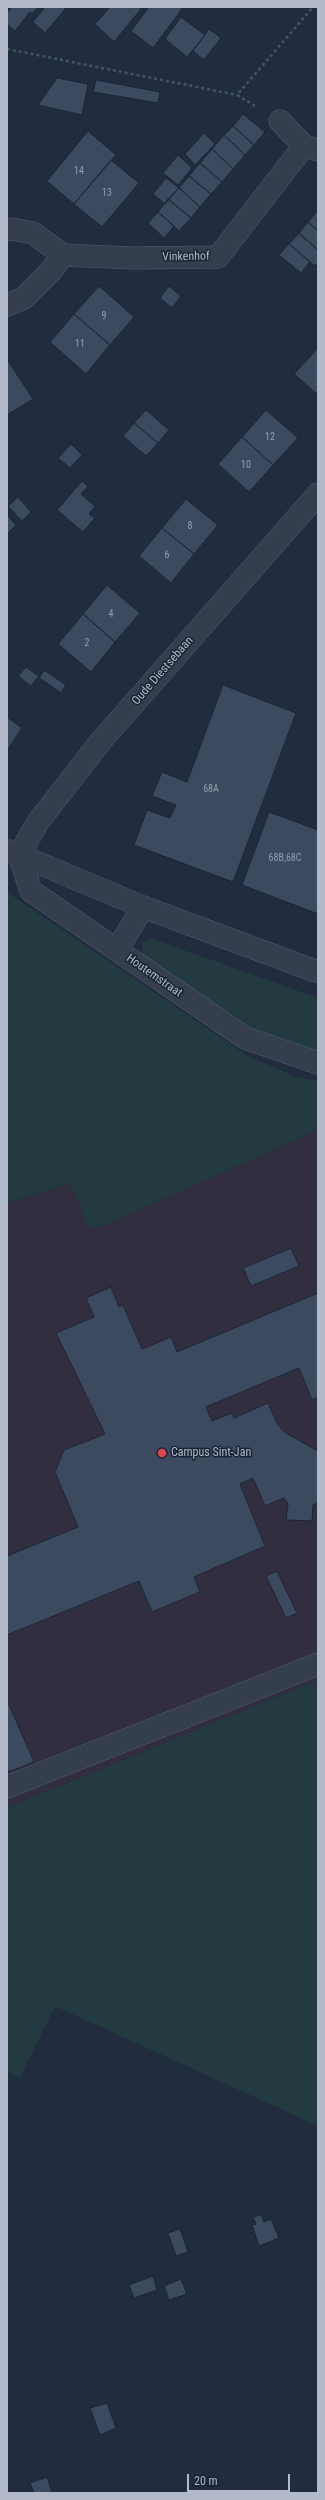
<!DOCTYPE html>
<style>
body{margin:0}
#map{position:relative;width:325px;height:2500px;overflow:hidden;background:#212c3f;font-family:"Roboto Condensed",sans-serif}
canvas{display:block}
.frame{position:absolute;inset:0;border:8px solid #b1b9ca;pointer-events:none}
.scale{position:absolute;left:187px;top:2474px;width:103px;height:18px;box-sizing:border-box;border:2px solid #b1b9ca;border-top:0;padding-left:5px;font-size:12px;line-height:14px;white-space:nowrap;color:#b1b9ca;-webkit-text-stroke:3px #1a2434;paint-order:stroke}
</style>
<div id="map">
<canvas width="325" height="2500"></canvas>
<div class="frame"></div>
<div class="scale">20 m</div>
</div>
<script>
const g = document.querySelector('canvas').getContext('2d');
g.lineJoin = 'round';
function fill(path, color) { g.fillStyle = color; g.fill(path, 'evenodd'); }
const poly = rows => new Path2D(rows.map(r => 'M' + r).join(''));
function stroke(path, color, width, dash) { g.strokeStyle = color; g.lineWidth = width; g.lineCap = dash ? 'butt' : 'round'; g.setLineDash(dash || []); g.stroke(path); }
function label(font, color, halo, rows, align = 'center') {
  g.font = font + ' "Roboto Condensed",sans-serif'; g.lineWidth = 3; g.setLineDash([]); g.textBaseline = 'middle'; g.strokeStyle = halo; g.fillStyle = color; for (const [text, x, y, turn = 0] of rows) {
    g.save(); g.translate(x, y); g.rotate((+turn || 0) * Math.PI / 180); g.textAlign = isNaN(turn) ? turn : align; if (halo) g.strokeText(text, 0, 0); g.fillText(text, 0, 0); g.restore();
  }
}
const medical = poly([
 [318,1130,318,1680,7,1808,7,1203,72,1183,88,1227,103,1226]
]);
const green = poly([
 [7,892,248,1056,296,1077,318,1081,318,1130,103,1226,88,1227,71,1183,7,1203],
 [150,938,318,998,318,1051,281,1045,250,1028,143,956,142,942],
 [318,1680,318,2126,55,2006,20,2078,7,2071,7,1808]
]);
const building = poly([
 [12,7,38,7,32,14,30,12,15,31,7,24,7,13,12,7],
 [45,7,67,7,45,33,33,22,45,7],
 [110,7,138,7,141,9,114,42,95,24,110,7],
 [149,7,179,7,182,9,153,48,131,31,149,7],
 [181,17,205,35,187,57,165,39,181,17],
 [209,29,221,38,204,60,193,51,209,29],
 [57,78,88,84,82,115,38,105,57,78],
 [96,80,160,92,158,103,93,92,96,80],
 [243,114,265,132,254,145,233,126,243,114],
 [233,126,254,145,245,155,224,135,233,126],
 [88,131,116,155,74,204,47,181,88,131],
 [204,133,215,144,195,165,185,154,204,133],
 [224,135,245,155,233,169,212,149,224,135],
 [212,149,233,169,222,182,200,163,212,149],
 [178,155,192,168,178,185,163,173,178,155],
 [111,160,139,183,102,227,74,204,111,160],
 [200,163,222,182,211,194,189,176,200,163],
 [189,176,211,194,200,207,179,188,189,176],
 [166,178,179,188,165,204,153,194,166,178],
 [179,188,200,207,191,218,168,199,179,188],
 [168,199,191,218,179,231,158,212,168,199],
 [318,210,318,231,308,222,318,210],
 [158,212,174,226,164,238,148,223,158,212],
 [308,222,318,231,318,250,299,233,308,222],
 [299,233,318,250,318,263,315,266,289,244,299,233],
 [289,244,310,262,301,273,279,255,289,244],
 [99,286,134,317,110,345,74,314,99,286],
 [169,286,181,296,172,308,160,298,169,286],
 [74,314,110,345,86,374,50,342,74,314],
 [318,348,318,395,294,374,318,348],
 [8,361,33,399,7,415,7,362,8,361],
 [146,410,169,430,158,443,134,423,146,410],
 [266,410,298,438,273,465,242,437,266,410],
 [134,423,158,443,146,456,123,436,134,423],
 [242,437,273,465,249,492,218,464,242,437],
 [71,444,82,455,70,468,58,458,71,444],
 [82,481,88,486,81,494,95,506,89,514,95,518,83,532,57,510,82,481],
 [18,497,31,512,22,521,8,506,18,497],
 [186,499,218,525,194,554,162,528,186,499],
 [7,515,16,525,7,534,7,515],
 [162,528,194,554,171,583,139,556,162,528],
 [107,585,140,613,115,642,83,614,107,585],
 [83,614,115,642,91,672,58,644,83,614],
 [26,667,40,677,44,670,66,685,61,693,38,677,31,686,18,676,26,667],
 [223,685,296,713,233,882,134,845,147,810,170,818,176,805,152,796,162,772,187,782,223,685],
 [7,717,22,728,7,751,7,717],
 [269,812,318,830,318,914,242,885,269,812],
 [291,1248,299,1266,251,1286,243,1268,291,1248],
 [111,1287,119,1307,123,1305,142,1349,171,1337,177,1352,318,1293,318,1397,312,1400,299,1368,206,1407,212,1421,232,1413,234,1418,268,1403,277,1423,284,1432,318,1451,318,1503,313,1505,312,1521,286,1520,288,1504,284,1498,265,1506,253,1478,240,1484,265,1546,194,1577,200,1592,152,1612,139,1581,7,1635,7,1556,78,1527,55,1472,64,1450,105,1434,56,1333,94,1317,86,1298,111,1287],
 [277,1571,297,1613,286,1618,266,1576,277,1571],
 [7,1700,34,1762,9,1772,7,1768,7,1700],
 [261,2215,264,2222,271,2219,279,2238,259,2246,252,2225,256,2224,253,2217,261,2215],
 [180,2229,188,2252,176,2256,168,2233,180,2229],
 [153,2276,157,2290,134,2298,129,2285,153,2276],
 [181,2279,187,2294,169,2300,164,2286,181,2279],
 [107,2403,116,2428,100,2435,90,2408,107,2403],
 [47,2477,52,2493,34,2493,30,2483,47,2477]
]);
const path = poly([
 [7,49,237,95],
 [255,106,237,95,313,7]
]);
const minor = poly([
 [280,121,304,146],
 [7,230,12,229,33,233,63,255,134,258,218,257,304,146,318,150],
 [7,305,24,298,51,271,63,255],
 [10,851,143,907,318,972],
 [19,855,38,822,101,741,318,494],
 [19,855,31,891,245,1038,318,1063],
 [117,950,143,907],
 [7,1787,318,1664]
]);
const markers = [
 [162,1453,5,"#e0444e"]
];
const numberNames = [
 ["14",79,171],
 ["13",107,193],
 ["9",104,316],
 ["11",80,344],
 ["12",270,437],
 ["10",246,465],
 ["8",190,526],
 ["6",167,555],
 ["4",111,614],
 ["2",87,643],
 ["68A",211,789],
 ["68B,68C",285,858]
];
const streetNames = [
 ["Vinkenhof",186,257,-1],
 ["Oude Diestsebaan",163,671,-49],
 ["Houtemstraat",154,976,35]
];
const poiNames = [
 ["Campus Sint-Jan",171,1453]
];
fill(medical, '#312e3f');
fill(green, '#233b40');
fill(building, '#3c4a5f');
stroke(building, '#1c2536', 1);
stroke(minor, '#535c6d', 23);
stroke(path, '#41585d', 2.5, [3, 3]);
stroke(minor, '#353e4f', 22);
for (const [x, y, r, color] of markers) { const dot = new Path2D(); dot.arc(x, y, r, 0, 2 * Math.PI); g.fillStyle = color; g.fill(dot); stroke(dot, '#1a2434', 1.5); }
label('10px', '#949daf', null, numberNames);
label('12px', '#b1b9ca', '#1a2434', streetNames);
label('12px', '#b1b9ca', '#1a2434', poiNames, 'left');
</script>
